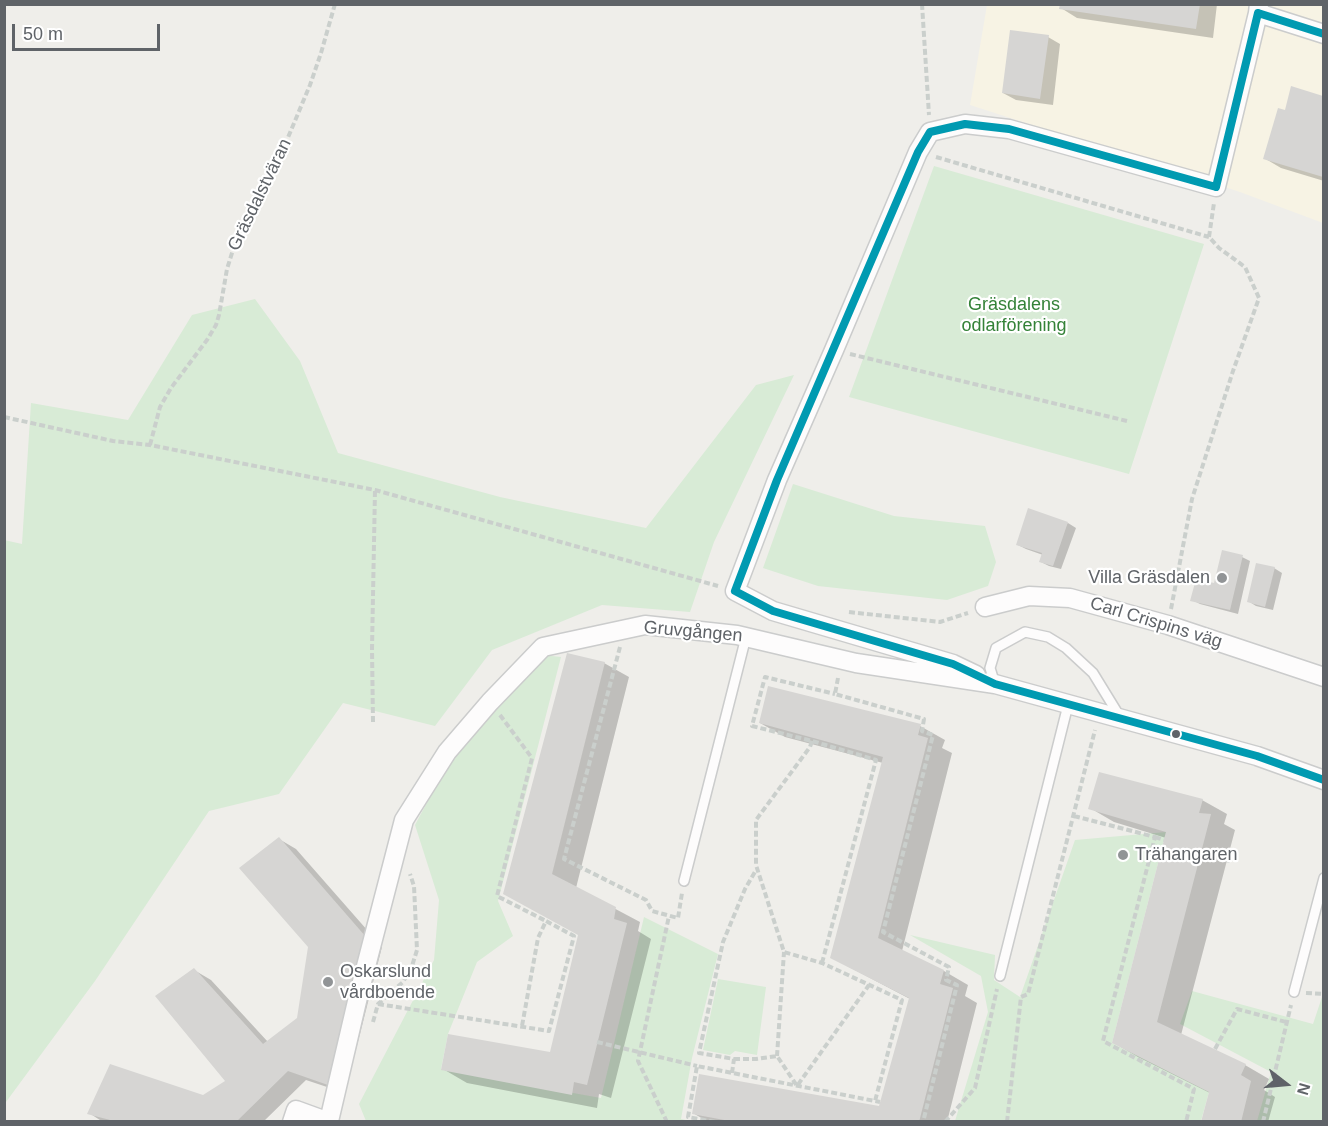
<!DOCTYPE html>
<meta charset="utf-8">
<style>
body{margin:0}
#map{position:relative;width:1328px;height:1126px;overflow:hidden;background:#efeeea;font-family:Helvetica,sans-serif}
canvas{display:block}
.frame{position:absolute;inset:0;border:6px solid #5f6368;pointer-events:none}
.north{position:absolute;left:1256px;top:1054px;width:60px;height:60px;-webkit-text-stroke:4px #fff;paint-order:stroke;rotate:106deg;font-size:16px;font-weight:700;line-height:24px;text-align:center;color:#5f6368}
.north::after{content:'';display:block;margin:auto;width:21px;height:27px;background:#5f6368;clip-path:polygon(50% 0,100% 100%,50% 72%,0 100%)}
.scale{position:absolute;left:12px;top:24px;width:148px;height:27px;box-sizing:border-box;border:3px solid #5f6368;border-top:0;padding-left:8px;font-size:18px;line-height:21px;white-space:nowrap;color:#5f6368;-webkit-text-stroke:4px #fff;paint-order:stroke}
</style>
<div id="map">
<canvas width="1328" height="1126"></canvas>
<div class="frame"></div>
<div class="north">N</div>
<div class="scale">50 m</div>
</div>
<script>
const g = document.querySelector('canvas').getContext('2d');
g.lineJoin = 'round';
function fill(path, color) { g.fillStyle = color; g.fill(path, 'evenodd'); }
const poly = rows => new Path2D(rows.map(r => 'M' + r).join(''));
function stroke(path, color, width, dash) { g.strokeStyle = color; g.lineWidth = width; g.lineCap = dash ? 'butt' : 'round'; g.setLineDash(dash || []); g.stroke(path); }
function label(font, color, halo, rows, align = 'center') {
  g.font = font + ' Helvetica,sans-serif'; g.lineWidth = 4.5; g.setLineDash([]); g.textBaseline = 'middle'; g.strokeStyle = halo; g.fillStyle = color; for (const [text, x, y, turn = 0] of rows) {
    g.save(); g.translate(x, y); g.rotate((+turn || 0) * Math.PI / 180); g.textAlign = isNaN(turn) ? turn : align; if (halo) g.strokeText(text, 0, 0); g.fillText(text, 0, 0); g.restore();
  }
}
const commercial = poly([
 [987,5,1323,5,1323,223,1240,192,970,105]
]);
const green = poly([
 [934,166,1204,244,1129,474,849,397],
 [255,299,300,361,338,453,500,497,646,528,756,385,794,375,714,542,690,612,602,605,492,650,435,726,343,703,279,794,209,811,95,981,6,1102,5,1106,4,540,22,544,31,403,128,420,192,315],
 [793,484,894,516,985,526,996,562,988,586,947,600,818,586,763,568],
 [543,655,561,657,498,901,513,936,477,962,448,1034,441,1069,601,1098,644,917,718,954,692,1058,681,1119,690,1121,366,1121,359,1104,434,960,439,900,415,825,448,763],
 [1166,832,1112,1043,1209,1092,1201,1121,955,1121,988,1012,981,976,910,935,995,955,994,980,1020,997,1075,840],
 [718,979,766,987,757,1055,735,1051,730,1055,703,1050],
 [1192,991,1313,1024,1323,994,1323,1121,1257,1121,1271,1072,1180,1024]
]);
const shadow = poly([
 [1061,4,1217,4,1213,38,1077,18,1061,8],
 [1048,37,1060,44,1053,105,1016,100,1003,93],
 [1292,88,1324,98,1324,181,1281,168,1264,158,1286,111],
 [1068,523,1076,528,1061,569,1049,566,1041,562,1043,555,1026,549,1018,545],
 [1242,557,1250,561,1238,614,1200,604,1192,600,1215,585],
 [1274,568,1282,573,1273,610,1256,606,1248,601],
 [604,663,629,677,576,888,640,922,638,931,651,939,611,1098,599,1094,597,1108,467,1083,443,1069,551,1054,579,934,530,907],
 [760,723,920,726,945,740,942,748,952,753,902,951,944,971,968,985,965,996,977,1003,947,1122,708,1122,693,1113,880,1108,910,999,832,958,883,763,785,737],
 [1202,800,1227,814,1224,824,1235,830,1181,1035,1245,1065,1269,1079,1264,1090,1275,1097,1268,1122,1202,1122,1210,1093,1138,1057,1114,1043,1166,838,1114,822,1090,808],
 [279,839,296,849,382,947,345,1093,306,1080,263,1122,103,1122,89,1113,203,1096,228,1082,194,970,211,980,268,1042,299,1019,310,947]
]);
const building = poly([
 [1060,4,1200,4,1196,29,1059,9],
 [1010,30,1049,35,1040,99,1002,93],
 [1291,86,1323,96,1323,177,1263,159,1278,108,1285,110],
 [1028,508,1068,522,1053,566,1039,562,1042,553,1016,545],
 [1222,550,1243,555,1230,610,1190,601,1196,579,1214,583],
 [1256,563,1275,567,1265,607,1247,602],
 [567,653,605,662,552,874,616,907,614,919,627,923,587,1085,574,1082,572,1095,441,1070,448,1034,550,1052,578,935,503,894],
 [768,686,921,724,918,735,928,738,878,938,944,970,940,984,953,988,919,1122,735,1122,692,1114,699,1074,879,1106,909,998,830,958,883,757,759,723],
 [1099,772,1203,799,1199,813,1211,814,1157,1022,1246,1064,1241,1075,1251,1081,1241,1122,1201,1122,1209,1092,1112,1043,1166,832,1088,809],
 [279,837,366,937,328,1085,288,1071,236,1122,118,1122,87,1114,110,1064,203,1095,225,1081,155,996,194,968,263,1044,297,1018,308,947,239,868]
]);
const path = poly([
 [922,4,929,115],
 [936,157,1209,237],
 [850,354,1127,421],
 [4,417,113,441,150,445,375,490,718,586],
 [150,445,160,407,171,388,207,340,216,325,219,315,227,269,237,237,284,147,310,85,321,53,335,4],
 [1171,609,1192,499,1233,371,1259,298,1245,267,1219,248,1209,237,1214,203],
 [849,612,940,622,968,613],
 [620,647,564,859,646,900,652,911,678,918,682,893],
 [838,678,835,694,924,719,922,731,933,735,883,932,949,967,946,980,957,985,923,1122],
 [500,715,532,758,497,896,546,921],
 [373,722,372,649,375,490],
 [812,741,810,747,756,820,756,865,784,952,822,963,902,1000,875,1101],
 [1074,816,1155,837,1103,1041,1194,1089,1186,1122],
 [1155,837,1164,840],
 [1201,852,1230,861],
 [822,963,876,760,812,741,752,726,765,677,835,694],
 [1306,993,1324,994],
 [378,1004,549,1031,574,936,546,921,538,938,522,1026],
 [373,1022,378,1004,403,982,412,966,417,950,414,886,410,874],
 [597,1042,697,1066],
 [1215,1049,1237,1009,1286,1022],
 [777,1056,784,952],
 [734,1059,756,1059,777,1056,797,1086,869,985],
 [732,1073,734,1059,699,1053,723,942,745,889,756,870],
 [667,1122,638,1061,669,916],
 [715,1122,688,1117,697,1066,880,1102],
 [945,1122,975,1088,997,989],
 [1007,1122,1021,997,1028,994,1095,730],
 [1263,1122,1291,1005]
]);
const lane = poly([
 [995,684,990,668,996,648,1025,632,1048,637,1066,648,1093,673,1120,717],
 [684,881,746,637],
 [1000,976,1068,705],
 [1294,992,1324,878]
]);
const street = poly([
 [1258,13,1324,34],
 [985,607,1029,596,1070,598,1168,625,1324,677],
 [976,675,953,664,773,611,735,591,777,480,834,350,918,152,930,132,965,124,1009,129,1216,187,1258,13,1259,4],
 [329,1121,358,997,404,820,447,752,490,702,543,647,645,625,737,635,856,663,995,684,1257,756,1324,780],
 [292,1122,296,1110,329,1122]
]);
const bus1 = poly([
 [1258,13,1324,34],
 [1216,187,1258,13],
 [735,591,777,480,918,152,930,132,965,124,1009,129,1216,187],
 [735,591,773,611,953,664,995,684,1257,756,1324,780]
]);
const markers = [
 [1222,578,6,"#919496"],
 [1176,734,5,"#5f6368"],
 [1123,855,6,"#919496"],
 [328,982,6,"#919496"]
];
const streetNames = [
 ["Gräsdalstväran",260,195,-64],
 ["Carl Crispins väg",1156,623,17],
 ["Gruvgången",693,632,5]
];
const parkNames = [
 ["Gräsdalens",1014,305],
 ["odlarförening",1014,326]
];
const poiNames = [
 ["Villa Gräsdalen",1210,578,"right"],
 ["Trähangaren",1135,855],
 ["Oskarslund",340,972],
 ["vårdboende",340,993]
];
fill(commercial, '#f7f3e4');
fill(green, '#d8ebd6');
fill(shadow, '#0003');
fill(building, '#d6d5d3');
stroke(lane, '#cbcccc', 12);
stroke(street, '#cbcccc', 21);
stroke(path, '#cacfcc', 4, [6, 3]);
stroke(lane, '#fdfcfc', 9);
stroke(street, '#fdfcfc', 18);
stroke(bus1, '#009ab1', 8);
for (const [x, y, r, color] of markers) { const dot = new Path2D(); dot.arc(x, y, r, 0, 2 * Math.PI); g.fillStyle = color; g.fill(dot); stroke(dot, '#fff', 2); }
label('18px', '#5f6368', '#fff', streetNames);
label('18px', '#348238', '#fff', parkNames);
label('18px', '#5f6368', '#fff', poiNames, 'left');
</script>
